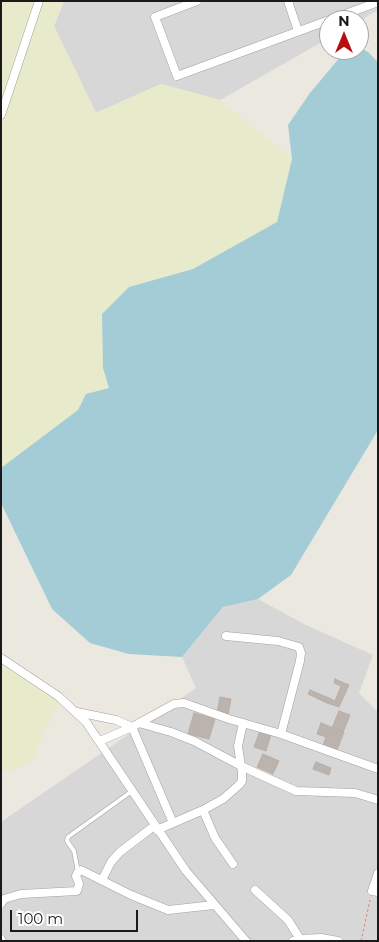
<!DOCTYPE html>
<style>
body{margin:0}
#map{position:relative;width:379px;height:942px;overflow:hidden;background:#ebe8e0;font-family:Montserrat,sans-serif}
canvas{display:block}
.frame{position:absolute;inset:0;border:2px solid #1a1a1a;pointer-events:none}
.north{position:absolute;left:319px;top:10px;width:50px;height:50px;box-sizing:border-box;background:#fff;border:1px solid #a3a3a3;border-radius:50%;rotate:0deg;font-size:14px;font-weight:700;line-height:20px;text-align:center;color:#1a1a1a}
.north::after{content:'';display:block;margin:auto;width:18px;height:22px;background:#b60e12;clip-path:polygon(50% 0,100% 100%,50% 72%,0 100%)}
.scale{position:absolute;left:10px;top:910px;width:128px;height:22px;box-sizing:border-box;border:2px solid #1a1a1a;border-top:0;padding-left:6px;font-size:15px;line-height:18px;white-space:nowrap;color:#1a1a1a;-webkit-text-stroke:4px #fff;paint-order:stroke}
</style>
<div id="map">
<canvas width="379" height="942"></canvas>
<div class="frame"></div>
<div class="north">N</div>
<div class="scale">100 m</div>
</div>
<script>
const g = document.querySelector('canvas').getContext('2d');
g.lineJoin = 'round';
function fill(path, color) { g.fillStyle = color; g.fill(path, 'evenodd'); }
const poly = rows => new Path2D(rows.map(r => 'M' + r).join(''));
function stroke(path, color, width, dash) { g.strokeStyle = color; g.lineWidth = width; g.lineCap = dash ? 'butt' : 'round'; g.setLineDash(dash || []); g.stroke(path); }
const residential = poly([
 [64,1,378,1,378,10,359,21,329,20,329,38,220,100,161,84,96,113,54,26],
 [258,599,304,624,373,655,359,693,378,712,378,941,1,941,1,822,196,688,182,657,223,607]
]);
const farmland = poly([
 [1,1,64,1,54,26,96,113,161,84,220,100,292,159,277,222,193,269,129,287,103,368,109,388,86,394,78,410,1,468],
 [1,663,59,699,32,761,10,771,1,772]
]);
const water = poly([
 [359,47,368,52,378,62,378,430,291,575,258,599,223,607,182,657,129,654,90,643,52,609,1,503,1,468,78,410,86,394,109,388,103,368,102,314,129,287,193,269,277,222,292,159,288,125,310,93,346,50,359,50]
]);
const building = poly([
 [335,679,349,685,339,707,327,703,329,698,335,701,341,686,334,683,335,679],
 [310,690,329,698,327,703,308,694,310,690],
 [220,697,231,699,228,715,217,713,220,697],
 [339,711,350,715,343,732,332,728,339,711],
 [194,713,215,719,209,739,188,734,194,713],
 [321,723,344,732,337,750,323,745,326,737,317,734,321,723],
 [260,731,271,734,266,751,254,747,260,731],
 [263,754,279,761,273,774,257,767,263,754],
 [316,762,331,768,329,775,313,769,316,762]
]);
const path = poly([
 [361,941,370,900]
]);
const lane = poly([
 [78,872,74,851,67,841,68,837,132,791]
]);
const street = poly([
 [197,1,155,17,177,76,378,2],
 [288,1,298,31],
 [1,115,39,1],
 [226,636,278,641,299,647,301,653,300,661,281,734],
 [1,658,58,696,86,722,186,871,246,941],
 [77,712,116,720,132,727,173,823],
 [139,723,171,732,194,741,241,766,296,791,355,793,378,800],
 [100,741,132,727,174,704,184,703,229,719,281,734,378,769],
 [203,810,215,838,233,864],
 [157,830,203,810,223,799,239,785,242,781,242,773,238,746,243,723],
 [378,873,372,891,378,892],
 [102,880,111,862,120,852,154,826],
 [255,890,288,920,300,939],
 [1,904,4,899,21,894,77,891,79,884,76,876,78,872,81,870,131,895,168,910,214,905],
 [1,939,2,941],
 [293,941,300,939,321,938,338,941]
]);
fill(residential, '#d8d7d7');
fill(farmland, '#e8eacc');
fill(water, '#a3ccd6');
fill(building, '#bbb3ad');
stroke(building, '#bcaea4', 1);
stroke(lane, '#a1a1a1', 5);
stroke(street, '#a1a1a1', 9);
stroke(path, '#ee796e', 1, [2.5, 2.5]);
stroke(lane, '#fff', 4);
stroke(street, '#fff', 8);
</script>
